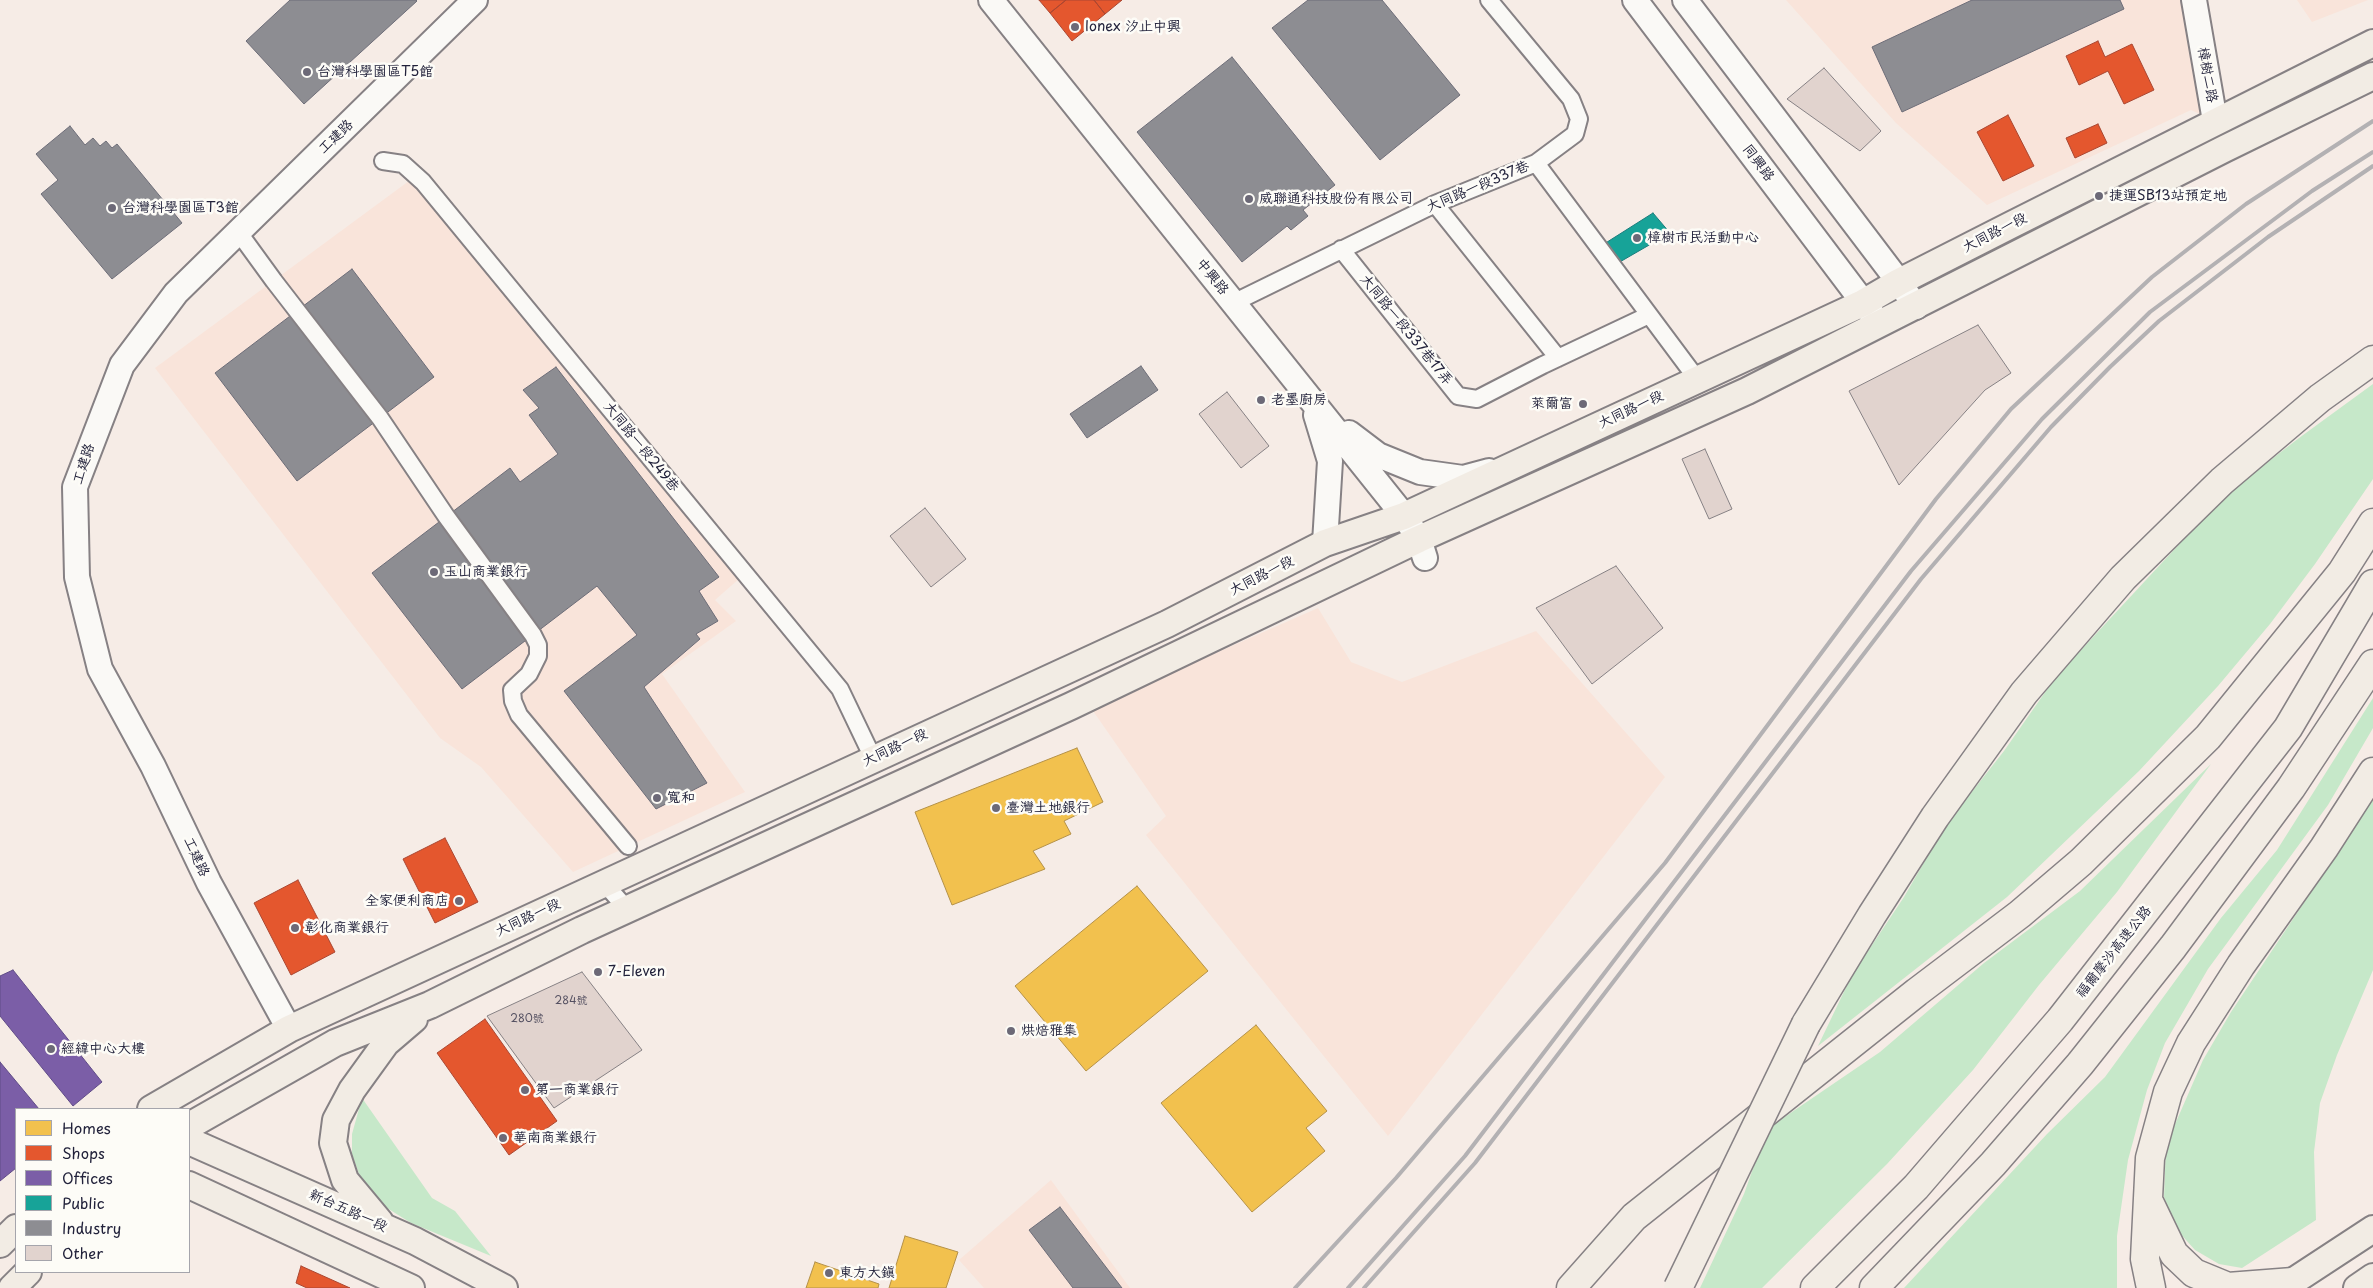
<!DOCTYPE html>
<meta charset="utf-8">
<style>
body{margin:0}
#map{position:relative;width:2373px;height:1288px;overflow:hidden;background:#f6ece6;font-family:"Playpen Sans",sans-serif}
canvas{display:block}
.legend{position:absolute;left:15px;top:1108px;width:175px;height:165px;box-sizing:border-box;background:#fdfcf7;border:1px solid #a5a5ac;margin:0;padding:6px 9px;list-style:none;font-size:15px;color:#22223b}
.legend li{display:flex;align-items:center;gap:10px;height:25px}
.legend b{width:25px;border:1px solid #a5a5ac}
</style>
<div id="map">
<canvas width="2373" height="1288"></canvas>
<ul class="legend">
<li><b style="height:14px;background:#f2c14e"></b>Homes</li>
<li><b style="height:14px;background:#e4572e"></b>Shops</li>
<li><b style="height:14px;background:#7b5ea7"></b>Offices</li>
<li><b style="height:14px;background:#17a398"></b>Public</li>
<li><b style="height:14px;background:#8d8d92"></b>Industry</li>
<li><b style="height:14px;background:#e1d3ce"></b>Other</li>
</ul>
</div>
<script>
const g = document.querySelector('canvas').getContext('2d');
g.lineJoin = 'round';
function fill(path, color) { g.fillStyle = color; g.fill(path, 'evenodd'); }
const poly = rows => new Path2D(rows.map(r => 'M' + r).join(''));
function stroke(path, color, width, dash) { g.strokeStyle = color; g.lineWidth = width; g.lineCap = dash ? 'butt' : 'round'; g.setLineDash(dash || []); g.stroke(path); }
function label(font, color, halo, rows, align = 'center') {
  g.font = font + ' "Playpen Sans","LXGW WenKai TC",sans-serif'; g.lineWidth = 5; g.setLineDash([]); g.textBaseline = 'middle'; g.strokeStyle = halo; g.fillStyle = color; for (const [text, x, y, turn = 0] of rows) {
    g.save(); g.translate(x, y); g.rotate((+turn || 0) * Math.PI / 180); g.textAlign = isNaN(turn) ? turn : align; if (halo) g.strokeText(text, 0, 0); g.fillText(text, 0, 0); g.restore();
  }
}
const built = poly([
 [1786,0,2194,0,2215,121,2191,110,1987,205,1896,123],
 [2297,0,2368,0,2312,22],
 [413,178,740,578,715,600,736,621,662,674,745,792,573,872,481,767,440,738,155,368],
 [1318,608,1351,662,1402,682,1536,631,1665,777,1388,1136,1146,835,1166,816,1091,708],
 [1051,1180,1130,1288,984,1288,959,1260]
]);
const green = poly([
 [2373,384,2373,479,2315,564,2270,624,2218,686,2139,771,2007,897,1818,1046,1852,975,1904,897,1945,826,2004,751,2055,678,2184,539,2238,485,2299,438],
 [2373,698,2373,728,2328,805,2208,969,2165,1043,2147,1090,2128,1160,2117,1236,2117,1288,1904,1288,2047,1134,2105,1077,2221,918,2277,850],
 [2211,764,2117,892,2039,985,1973,1070,1887,1164,1762,1288,1700,1288,1744,1194,1767,1129,1880,1052,1984,963,2080,891],
 [2373,799,2373,970,2337,1055,2320,1103,2314,1152,2316,1220,2242,1268,2219,1264,2195,1250,2177,1230,2164,1197,2166,1145,2203,1060,2231,1012],
 [362,1098,432,1198,455,1211,491,1256,411,1223,379,1203,359,1174,352,1154,352,1134]
]);
const homes = poly([
 [1077,748,1103,802,1064,821,1071,834,1033,851,1045,869,952,905,915,812,1077,748],
 [1137,886,1208,971,1086,1071,1015,986,1137,886],
 [1256,1025,1327,1111,1306,1128,1325,1151,1252,1212,1161,1103,1256,1025],
 [905,1236,958,1252,946,1288,889,1288,905,1236],
 [815,1262,879,1284,878,1288,806,1288,815,1262]
]);
const shops = poly([
 [1039,0,1066,0,1050,13,1039,0],
 [1066,0,1094,0,1105,14,1072,41,1050,13,1066,0],
 [1094,0,1122,0,1105,14,1094,0],
 [2098,41,2105,57,2132,44,2154,90,2124,104,2108,71,2079,85,2066,56,2098,41],
 [2008,115,2034,166,2003,181,1977,132,2008,115],
 [2098,124,2107,143,2075,158,2066,138,2098,124],
 [445,838,478,902,435,923,403,859,445,838],
 [298,880,335,952,291,975,254,903,298,880],
 [485,1019,557,1121,509,1155,437,1053,485,1019],
 [301,1266,350,1288,307,1288,296,1283,301,1266]
]);
const offices = poly([
 [13,970,102,1082,73,1106,0,1016,0,976,13,970],
 [0,1062,39,1109,16,1109,16,1168,0,1181,0,1062]
]);
const public = poly([
 [1653,213,1670,233,1618,263,1604,244,1653,213]
]);
const industry = poly([
 [290,0,416,0,417,1,304,104,246,41,290,0],
 [1308,0,1382,0,1460,95,1380,160,1272,28,1308,0],
 [1972,0,2120,0,2124,9,1902,112,1872,47,1972,0],
 [1232,57,1335,185,1303,210,1308,216,1291,230,1287,226,1242,262,1137,132,1232,57],
 [70,126,85,145,93,138,100,146,106,141,112,148,117,144,182,223,112,279,41,194,58,180,36,154,70,126],
 [352,269,434,377,297,481,215,373,352,269],
 [1141,366,1158,390,1087,438,1070,414,1141,366],
 [556,367,719,577,699,591,718,621,696,634,700,639,644,687,707,783,656,809,564,691,637,635,597,586,462,689,372,573,510,468,520,482,558,454,529,415,539,408,523,390,556,367],
 [1060,1207,1122,1288,1073,1288,1029,1230,1060,1207]
]);
const building = poly([
 [1824,68,1881,131,1860,151,1787,99,1824,68],
 [1978,325,2011,373,1985,390,1899,485,1849,391,1978,325],
 [1227,392,1269,446,1241,468,1199,414,1227,392],
 [1705,449,1732,509,1709,519,1682,459,1705,449],
 [925,508,966,559,931,587,890,536,925,508],
 [1616,566,1663,628,1592,684,1536,608,1616,566],
 [582,972,642,1050,554,1108,487,1016,582,972]
]);
const street = poly([
 [1489,0,1571,99,1579,119,1575,134,1536,163],
 [383,161,403,164,423,182,840,689,873,758],
 [1435,204,1558,358],
 [242,237,274,281,380,418,446,516,533,635,538,645,538,656,529,674,512,690,513,701,519,715,628,846],
 [1341,249,1458,396,1477,399,1543,365,1649,315],
 [1233,303,1435,204,1536,163,1697,379],
 [604,883,627,909]
]);
const secondary = poly([
 [991,0,1404,516,1419,539,1425,558],
 [1635,0,1875,318],
 [1685,0,1899,282,1916,307],
 [2194,0,2215,121],
 [1316,415,1330,461,1325,543],
 [1349,433,1378,455,1420,472,1463,478,1489,471],
 [289,1029,209,883,153,766,100,669,77,577,75,487,122,365,176,293,475,0]
]);
const primary = poly([
 [151,1109,289,1029,1167,624,1325,543,1404,516,1863,303,1899,282,2011,225,2373,43],
 [189,1126,335,1043,430,1005,582,930,1071,706,1419,539,1747,391,2224,149,2373,76],
 [189,1141,415,1241,504,1288],
 [189,1185,411,1288],
 [380,1222,345,1180,333,1143,336,1120,352,1090,386,1043,414,1019],
 [0,1244,16,1228],
 [12,1288,28,1272],
 [2283,1288,2373,1229],
 [2357,1288,2373,1277]
]);
const highway = poly([
 [1806,1024,1872,915,1935,817,2024,693,2123,578,2222,481,2320,398,2373,360],
 [2150,1204,2174,1254,2194,1273,2228,1287,2293,1282],
 [1571,1288,1634,1217,1917,992,2020,914,2081,862,2208,737,2342,572,2373,523],
 [1815,1288,1916,1187,2060,1020,2288,728,2373,584],
 [1874,1288,1993,1164,2080,1064,2173,947,2291,788,2373,664],
 [2151,1288,2145,1259,2150,1158,2168,1092,2191,1043,2241,965,2324,848,2373,772]
]);
const rail = poly([
 [1295,1288,1396,1178,1665,863,1936,499,2011,409,2152,277,2246,204,2373,121],
 [1348,1288,1465,1156,1911,571,2042,419,2150,312,2312,191,2373,152],
 [1364,1288,1475,1163,1921,579,2051,427,2110,367,2159,321,2268,237,2373,166]
]);
const highwayBridge = poly([
 [1678,1288,1806,1024]
]);
const markers = [
 [1075,27,5,"#6c6977"],
 [307,72,5,"#6c6977"],
 [2099,196,5,"#6c6977"],
 [1249,199,5,"#6c6977"],
 [112,208,5,"#6c6977"],
 [1637,238,5,"#6c6977"],
 [1261,400,5,"#6c6977"],
 [1583,404,5,"#6c6977"],
 [434,572,5,"#6c6977"],
 [657,798,5,"#6c6977"],
 [996,808,5,"#6c6977"],
 [459,901,5,"#6c6977"],
 [295,928,5,"#6c6977"],
 [598,972,5,"#6c6977"],
 [1011,1031,5,"#6c6977"],
 [51,1049,5,"#6c6977"],
 [525,1090,5,"#6c6977"],
 [503,1138,5,"#6c6977"],
 [829,1273,5,"#6c6977"]
];
const numberNames = [
 ["284號",571,1001],
 ["280號",527,1019]
];
const poiNames = [
 ["Ionex 汐止中興",1085,27],
 ["台灣科學園區T5館",317,72],
 ["捷運SB13站預定地",2109,196],
 ["威聯通科技股份有限公司",1259,199],
 ["台灣科學園區T3館",122,208],
 ["樟樹市民活動中心",1647,238],
 ["老墨廚房",1271,400],
 ["萊爾富",1573,404,"right"],
 ["玉山商業銀行",444,572],
 ["寬和",667,798],
 ["臺灣土地銀行",1006,808],
 ["全家便利商店",449,901,"right"],
 ["彰化商業銀行",305,928],
 ["7-Eleven",608,972],
 ["烘焙雅集",1021,1031],
 ["經緯中心大樓",61,1049],
 ["第一商業銀行",535,1090],
 ["華南商業銀行",513,1138],
 ["東方大鎮",839,1273]
];
const streetNames = [
 ["樟樹二路",2207,75,80],
 ["工建路",336,137,-44],
 ["同興路",1758,163,53],
 ["大同路一段337巷",1478,187,-23],
 ["大同路一段",1995,233,-27],
 ["中興路",1212,277,51],
 ["大同路一段337巷17弄",1406,330,51],
 ["大同路一段",1631,410,-25],
 ["大同路一段249巷",641,447,51],
 ["工建路",84,464,-72],
 ["大同路一段",1262,576,-27],
 ["大同路一段",895,748,-25],
 ["工建路",196,857,65],
 ["大同路一段",528,918,-25],
 ["福爾摩沙高速公路",2114,952,-52],
 ["新台五路一段",348,1211,24]
];
fill(built, '#f9e4da');
fill(green, '#c6e8c9');
fill(homes, '#f2c14e');
stroke(homes, '#b49148', 1);
fill(shops, '#e4572e');
stroke(shops, '#aa4732', 1);
fill(offices, '#7b5ea7');
stroke(offices, '#604c87', 1);
fill(public, '#17a398');
stroke(public, '#1a7c7c', 1);
fill(industry, '#8d8d92');
stroke(industry, '#6d6d78', 1);
fill(building, '#e1d3ce');
stroke(building, '#868184', 1);
stroke(street, '#868184', 20);
stroke(secondary, '#868184', 28);
stroke(primary, '#868184', 30);
stroke(highway, '#868184', 31);
stroke(street, '#faf9f6', 16);
stroke(secondary, '#faf9f6', 24);
stroke(primary, '#f2ece4', 26);
stroke(highway, '#f2ece4', 28);
stroke(rail, '#b3b1b3', 4);
stroke(highwayBridge, '#868184', 31, []);
stroke(highwayBridge, '#f2ece4', 28);
for (const [x, y, r, color] of markers) { const dot = new Path2D(); dot.arc(x, y, r, 0, 2 * Math.PI); g.fillStyle = color; g.fill(dot); stroke(dot, '#fdfcf7', 2); }
label('11px', '#545061', null, numberNames);
label('14px', '#22223b', '#fdfcf7', poiNames, 'left');
label('14px', '#22223b', '#fdfcf7', streetNames);
</script>
